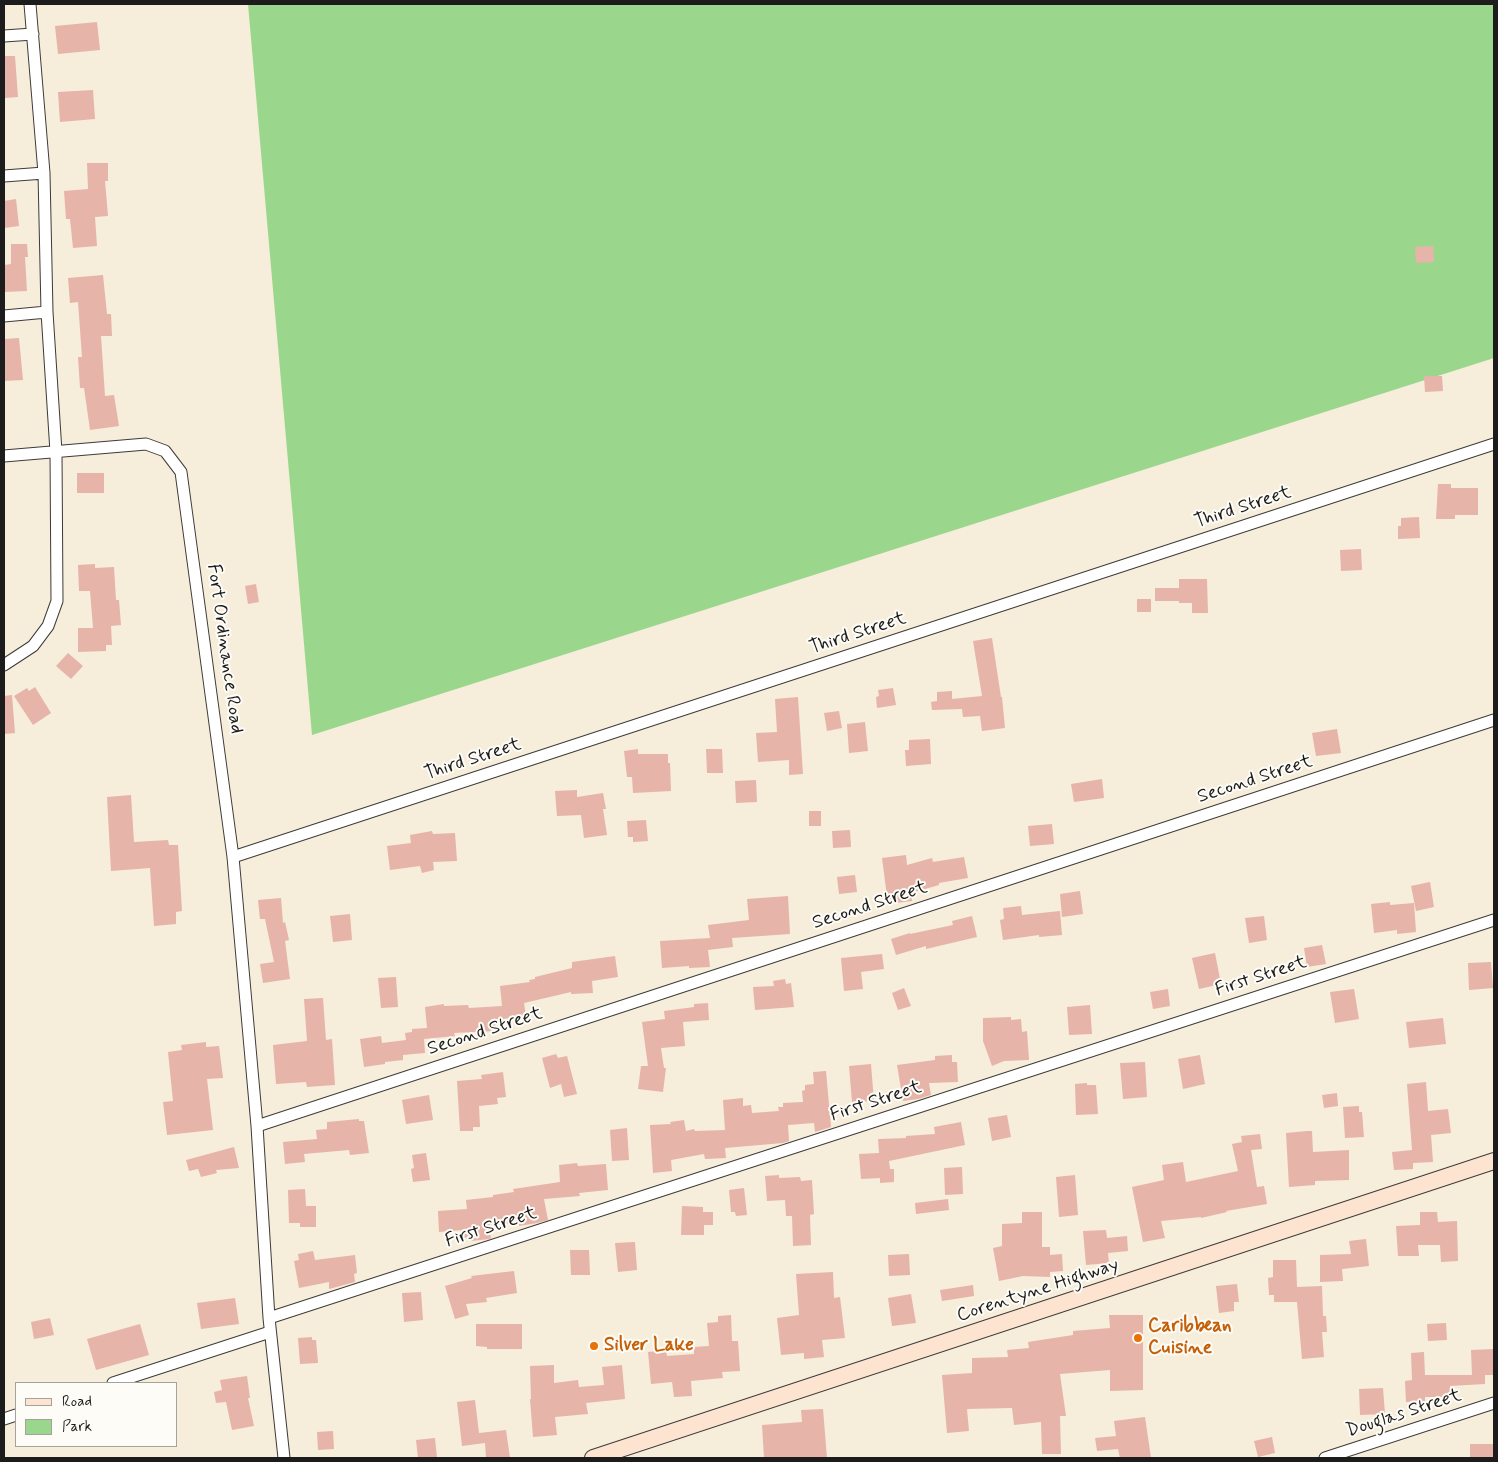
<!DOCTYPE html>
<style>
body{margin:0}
#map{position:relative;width:1498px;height:1462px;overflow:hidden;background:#f6edda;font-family:Mynerve,sans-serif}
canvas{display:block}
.frame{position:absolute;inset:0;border:5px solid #1c1c1c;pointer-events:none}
.legend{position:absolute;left:15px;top:1382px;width:162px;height:65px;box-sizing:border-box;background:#fdfcf7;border:1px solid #a3a29f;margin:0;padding:6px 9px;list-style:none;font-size:15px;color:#1c1c1c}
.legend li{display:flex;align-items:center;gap:10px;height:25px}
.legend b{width:25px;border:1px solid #a3a29f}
</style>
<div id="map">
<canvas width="1498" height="1462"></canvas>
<div class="frame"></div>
<ul class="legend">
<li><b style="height:6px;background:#fde4d0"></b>Road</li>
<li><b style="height:14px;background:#9ad78c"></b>Park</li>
</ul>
</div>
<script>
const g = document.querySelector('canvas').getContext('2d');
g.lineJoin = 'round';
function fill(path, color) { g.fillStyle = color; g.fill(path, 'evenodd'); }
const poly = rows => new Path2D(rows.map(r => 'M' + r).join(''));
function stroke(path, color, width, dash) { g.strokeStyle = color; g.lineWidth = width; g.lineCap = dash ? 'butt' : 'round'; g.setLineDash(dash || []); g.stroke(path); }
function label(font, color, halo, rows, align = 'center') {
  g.font = font + ' Mynerve,sans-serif'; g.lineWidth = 4; g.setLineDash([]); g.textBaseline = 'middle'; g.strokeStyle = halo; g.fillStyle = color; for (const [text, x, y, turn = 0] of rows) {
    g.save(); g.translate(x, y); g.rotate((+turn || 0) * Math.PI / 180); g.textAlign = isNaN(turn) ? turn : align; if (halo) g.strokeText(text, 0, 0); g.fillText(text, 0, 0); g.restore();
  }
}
const green = poly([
 [248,4,1494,4,1494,358,312,735]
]);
const building = poly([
 [97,22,100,50,58,54,55,26],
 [4,56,15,56,18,97,4,98],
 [93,90,95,119,60,122,58,92],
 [87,163,108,163,108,181,105,181,108,216,95,217,97,246,73,248,70,219,66,219,64,191,88,189],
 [16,199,19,226,4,228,4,201],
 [11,244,27,244,28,257,25,257,27,291,4,292,4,265,11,264],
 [1433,246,1434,262,1416,263,1415,247],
 [103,275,107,314,111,314,112,336,101,336,105,396,114,395,119,426,90,430,84,388,80,388,78,357,82,357,78,302,70,303,68,278],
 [19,338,23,380,4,381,4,339],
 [1424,376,1442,376,1443,391,1425,392],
 [77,473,104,473,104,493,77,493],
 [1438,484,1451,484,1451,488,1478,488,1478,515,1455,515,1455,519,1436,519],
 [1419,517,1420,538,1398,539,1398,526,1401,526,1401,518],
 [1361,549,1362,570,1341,571,1340,550],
 [95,564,95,568,114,567,116,600,119,600,121,625,111,626,112,645,106,645,106,651,78,652,78,628,93,628,90,591,79,591,78,565],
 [1179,579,1207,579,1208,613,1192,613,1192,603,1179,603,1179,601,1155,601,1155,588,1179,588],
 [256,584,259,602,248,604,245,586],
 [1137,599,1151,599,1151,612,1137,612],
 [992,638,1001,697,1002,697,1005,728,982,731,980,716,963,717,962,709,932,710,931,702,937,701,937,692,952,691,952,699,982,696,973,641],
 [68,653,83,666,71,679,56,666],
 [35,687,51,713,33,725,14,696,27,688,29,691],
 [893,688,896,705,877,708,876,697,879,696,878,690],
 [12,695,15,733,4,734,4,696],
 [798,697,803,774,789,775,789,760,758,762,756,733,777,732,775,699],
 [839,711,842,728,827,731,824,713],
 [865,722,868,751,849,753,847,724],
 [1337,729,1341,753,1316,756,1312,733],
 [930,739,931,764,906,766,905,750,909,750,909,740],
 [638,749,638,754,668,754,668,763,670,763,671,791,633,793,632,777,627,777,624,751],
 [706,749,722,749,723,773,707,773],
 [1102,779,1104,798,1074,802,1071,784],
 [756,780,757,802,736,803,735,781],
 [577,790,577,797,603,793,606,809,603,809,607,835,584,838,581,815,557,816,555,791],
 [131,795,134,842,168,840,169,845,178,845,182,911,176,912,176,924,154,926,150,868,111,871,107,797],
 [809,811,821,811,821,826,809,826],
 [646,820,648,841,633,842,633,837,628,837,627,821],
 [1052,824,1054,844,1030,846,1028,826],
 [850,830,851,847,833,848,832,831],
 [432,831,433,834,455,833,457,861,433,862,434,870,422,873,420,866,390,870,387,846,411,843,410,835],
 [906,855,907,865,932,858,933,862,964,857,968,878,939,883,939,885,911,893,912,901,888,904,882,858],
 [855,875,857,892,839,894,837,877],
 [1430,882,1434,907,1416,911,1411,886],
 [1080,891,1083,914,1062,917,1060,894],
 [788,896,790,934,732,938,733,947,708,950,710,967,689,968,689,966,662,968,660,941,710,938,708,925,749,920,747,899],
 [281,898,283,923,285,922,289,940,285,941,290,979,263,983,260,964,274,962,265,919,260,919,258,900],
 [1390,902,1390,905,1414,903,1416,932,1397,934,1397,930,1374,933,1371,904],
 [1021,906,1022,915,1060,911,1062,935,1039,937,1039,935,1003,940,1000,920,1004,919,1003,908],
 [350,914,352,940,333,942,330,916],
 [972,916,977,937,926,949,926,946,896,955,891,939,910,933,910,934,953,925,952,921],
 [1264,916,1267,940,1249,943,1245,918],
 [1322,945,1326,964,1307,967,1304,948],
 [1215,953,1221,984,1199,989,1192,958],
 [882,954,884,969,861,972,863,989,844,991,841,958],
 [615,956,618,977,592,981,593,993,571,994,571,992,524,1003,526,1016,495,1020,496,1031,454,1033,455,1036,424,1039,425,1053,403,1055,403,1060,385,1062,385,1064,364,1067,360,1039,381,1036,382,1043,406,1040,405,1033,412,1032,412,1029,427,1028,425,1007,444,1004,444,1006,468,1005,469,1008,502,1006,500,986,530,982,529,980,535,979,535,977,572,968,572,962],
 [1491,962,1493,988,1469,990,1468,963],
 [396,977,398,1007,381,1008,378,978],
 [785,979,786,984,791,983,794,1007,755,1010,753,987,774,986,773,981],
 [904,988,911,1006,898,1010,892,993],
 [1168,989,1170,1006,1153,1009,1150,992],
 [1354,989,1359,1019,1335,1023,1330,992],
 [323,998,326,1040,332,1039,335,1085,307,1087,306,1082,276,1084,273,1045,307,1041,304,999],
 [708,1003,709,1020,683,1022,685,1046,661,1048,664,1068,666,1068,663,1092,638,1089,641,1066,648,1066,642,1022,665,1019,664,1011,694,1007,694,1004],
 [1090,1005,1092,1034,1069,1035,1067,1007],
 [1011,1017,1011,1020,1021,1019,1022,1032,1027,1031,1029,1060,1004,1061,992,1066,983,1041,983,1018],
 [1443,1018,1446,1044,1409,1048,1406,1022],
 [206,1042,206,1047,219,1046,223,1078,207,1079,213,1130,167,1135,163,1102,173,1101,168,1052,182,1050,181,1045],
 [556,1054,558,1058,567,1056,577,1094,564,1097,561,1084,550,1088,542,1058],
 [952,1055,952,1062,957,1062,958,1082,929,1083,931,1095,918,1099,903,1101,897,1065,935,1060,935,1056],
 [1200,1055,1205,1084,1183,1089,1178,1059],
 [1145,1062,1147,1097,1123,1099,1120,1063],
 [871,1064,874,1101,852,1102,849,1066],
 [826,1071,831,1127,815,1132,814,1123,788,1125,789,1141,783,1143,725,1148,726,1158,705,1159,704,1154,671,1160,672,1171,653,1173,650,1125,671,1124,670,1122,684,1120,686,1131,694,1129,695,1131,725,1130,723,1100,743,1098,743,1106,751,1105,752,1113,779,1111,778,1107,783,1107,783,1103,803,1102,802,1091,805,1090,805,1085,814,1084,813,1072],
 [503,1072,506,1097,497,1098,498,1104,479,1106,480,1127,473,1127,473,1131,460,1131,457,1081,482,1079,481,1075],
 [1426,1082,1428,1111,1448,1109,1451,1133,1431,1135,1433,1162,1413,1163,1413,1169,1394,1170,1392,1152,1412,1150,1407,1084],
 [1087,1083,1087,1085,1096,1085,1098,1114,1076,1115,1075,1084],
 [1337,1093,1338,1106,1324,1108,1322,1095],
 [429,1095,433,1120,406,1124,402,1100],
 [1359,1106,1359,1112,1362,1112,1364,1137,1345,1138,1343,1107],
 [1007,1115,1011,1137,992,1141,988,1118],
 [359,1119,359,1121,364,1121,369,1153,350,1155,349,1150,304,1154,305,1162,285,1164,283,1142,317,1139,316,1130,327,1129,327,1122],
 [961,1122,965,1145,889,1161,890,1169,894,1169,894,1182,880,1183,880,1178,861,1179,859,1154,879,1153,878,1139,906,1138,906,1136,935,1134,934,1127],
 [627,1128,629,1160,612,1161,610,1130],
 [1307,1131,1312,1131,1313,1152,1349,1150,1349,1180,1315,1181,1315,1185,1289,1187,1286,1133],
 [1260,1134,1262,1149,1251,1150,1257,1187,1264,1186,1267,1204,1226,1211,1227,1212,1201,1218,1201,1217,1161,1221,1165,1238,1143,1242,1132,1187,1164,1180,1162,1165,1183,1162,1186,1182,1238,1171,1232,1144,1242,1142,1241,1136],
 [234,1147,239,1168,216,1170,217,1173,201,1177,198,1169,189,1171,186,1160],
 [426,1153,430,1180,413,1182,411,1169,414,1168,412,1155],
 [577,1163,578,1166,606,1164,608,1190,579,1193,580,1196,544,1199,548,1220,537,1223,519,1226,519,1223,489,1225,491,1238,489,1239,471,1241,471,1237,464,1238,463,1230,439,1232,438,1211,467,1209,466,1200,493,1197,493,1195,514,1192,513,1189,560,1182,559,1165],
 [962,1167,963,1194,945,1195,944,1168],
 [779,1175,779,1178,800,1177,801,1181,812,1180,814,1214,810,1215,811,1245,793,1246,792,1216,786,1216,785,1200,767,1201,765,1176],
 [1075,1175,1078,1215,1059,1217,1056,1177],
 [744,1188,747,1215,736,1216,735,1212,731,1212,729,1190],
 [305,1189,306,1206,316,1206,316,1227,300,1227,300,1223,289,1223,288,1190],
 [948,1199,949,1210,916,1214,915,1203],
 [682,1206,703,1207,703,1212,713,1212,713,1225,704,1225,704,1235,681,1235],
 [1022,1212,1042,1212,1042,1247,1050,1247,1050,1255,1062,1254,1063,1271,1050,1272,1050,1277,1023,1276,999,1281,993,1248,1002,1246,1002,1224,1022,1223],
 [1420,1212,1437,1212,1438,1222,1457,1221,1458,1261,1441,1262,1440,1245,1418,1245,1419,1256,1398,1256,1396,1226,1420,1225],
 [1106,1230,1107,1238,1127,1236,1128,1251,1108,1253,1109,1263,1086,1265,1083,1231],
 [1366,1239,1369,1266,1342,1269,1343,1281,1320,1282,1320,1255,1351,1254,1349,1241],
 [635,1242,637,1270,618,1272,615,1243],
 [570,1250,589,1250,590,1275,571,1275],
 [313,1251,315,1260,355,1255,357,1273,354,1274,355,1282,329,1289,329,1282,299,1288,294,1261,299,1260,298,1254],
 [909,1254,910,1275,889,1276,888,1255],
 [1273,1260,1296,1260,1297,1287,1322,1286,1323,1316,1326,1316,1327,1332,1322,1332,1324,1357,1302,1359,1297,1302,1274,1302,1274,1295,1269,1295,1268,1278,1273,1277],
 [514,1271,517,1293,486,1298,487,1302,466,1304,469,1315,455,1319,445,1286,472,1278,471,1276],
 [833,1272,834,1298,840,1297,845,1338,822,1340,824,1357,804,1359,804,1353,781,1355,777,1318,799,1315,796,1274],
 [1237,1284,1239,1302,1234,1302,1234,1311,1219,1313,1216,1286],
 [973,1285,974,1296,942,1301,940,1290],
 [421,1292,423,1320,404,1322,402,1293],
 [911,1294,916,1323,892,1326,888,1298],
 [235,1298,239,1324,201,1329,197,1303],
 [731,1315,732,1341,738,1341,740,1371,722,1372,723,1378,691,1381,692,1396,674,1397,672,1382,651,1384,648,1352,666,1350,667,1356,694,1354,694,1347,709,1346,707,1323,718,1322,718,1316],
 [1109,1315,1143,1315,1143,1390,1110,1391,1110,1370,1060,1374,1066,1416,1060,1416,1061,1454,1042,1454,1041,1422,1014,1425,1012,1408,967,1409,969,1431,947,1433,942,1375,972,1373,972,1358,1008,1357,1007,1350,1029,1348,1028,1342,1073,1335,1073,1331,1110,1328],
 [50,1318,54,1335,34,1339,31,1322],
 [1446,1323,1447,1340,1428,1341,1427,1324],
 [140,1324,149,1355,96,1370,87,1339],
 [476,1324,522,1324,522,1349,487,1349,487,1347,476,1346],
 [312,1337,312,1340,316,1340,318,1363,300,1364,298,1338],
 [1494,1349,1494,1375,1482,1375,1485,1375,1485,1384,1450,1386,1450,1397,1425,1397,1425,1401,1406,1402,1405,1381,1412,1380,1411,1353,1424,1352,1425,1375,1472,1375,1471,1350],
 [554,1365,554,1383,578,1380,579,1387,604,1385,602,1367,622,1365,625,1399,586,1403,588,1414,555,1417,557,1435,533,1437,530,1399,531,1399,530,1366],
 [247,1376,250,1398,248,1398,254,1426,232,1430,226,1402,216,1403,214,1392,222,1390,220,1380],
 [1383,1388,1385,1414,1360,1415,1359,1389],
 [475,1400,479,1433,506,1430,510,1458,486,1458,485,1443,462,1446,457,1402],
 [823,1409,827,1458,764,1458,762,1425,802,1422,801,1410],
 [1145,1417,1151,1458,1120,1458,1118,1449,1097,1451,1095,1438,1116,1436,1114,1421],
 [333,1431,334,1449,318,1450,317,1432],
 [1272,1437,1275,1453,1258,1457,1254,1441],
 [435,1438,437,1458,418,1458,416,1440],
 [1470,1444,1494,1444,1494,1458,1470,1458]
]);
const minor = poly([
 [4,36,33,34],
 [4,176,44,173],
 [4,316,47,312],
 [4,456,146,444,165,451,181,472,233,857,257,1126,269,1318,284,1458],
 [4,665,33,646,48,626,57,601,56,452,47,312,44,173,30,4],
 [233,857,1494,444],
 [257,1126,1494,720],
 [269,1318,1494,920],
 [113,1383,270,1332],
 [4,1419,16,1415],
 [1325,1458,1494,1403]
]);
const secondary = poly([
 [593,1458,1494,1161]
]);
const markers = [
 [1138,1338,5,"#e8710a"],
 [594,1346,5,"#e8710a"]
];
const streetNames = [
 ["Third Street",1243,508,-18],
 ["Third Street",858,634,-18],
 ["Fort Ordinance Road",224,649,82],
 ["Third Street",473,760,-18],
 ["Second Street",1255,780,-18],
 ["Second Street",870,906,-18],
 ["First Street",1261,977,-18],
 ["Second Street",485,1032,-18],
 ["First Street",876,1102,-18],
 ["First Street",491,1228,-18],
 ["Corentyne Highway",1038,1291,-18],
 ["Douglas Street",1404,1414,-18]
];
const foodNames = [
 ["Caribbean",1148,1327],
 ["Cuisine",1148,1349],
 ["Silver Lake",604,1346]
];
fill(green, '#9ad78c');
fill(building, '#e7b4a9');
stroke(minor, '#3d3b38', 13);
stroke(secondary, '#3d3b38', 18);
stroke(minor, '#fff', 11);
stroke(secondary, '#fde4d0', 16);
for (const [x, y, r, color] of markers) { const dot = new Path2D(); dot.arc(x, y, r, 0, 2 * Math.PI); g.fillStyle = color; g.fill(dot); stroke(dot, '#fdfcf7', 2); }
label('19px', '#1c1c1c', '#fdfcf7', streetNames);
label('bold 19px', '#c56008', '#fdfcf7', foodNames, 'left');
</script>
